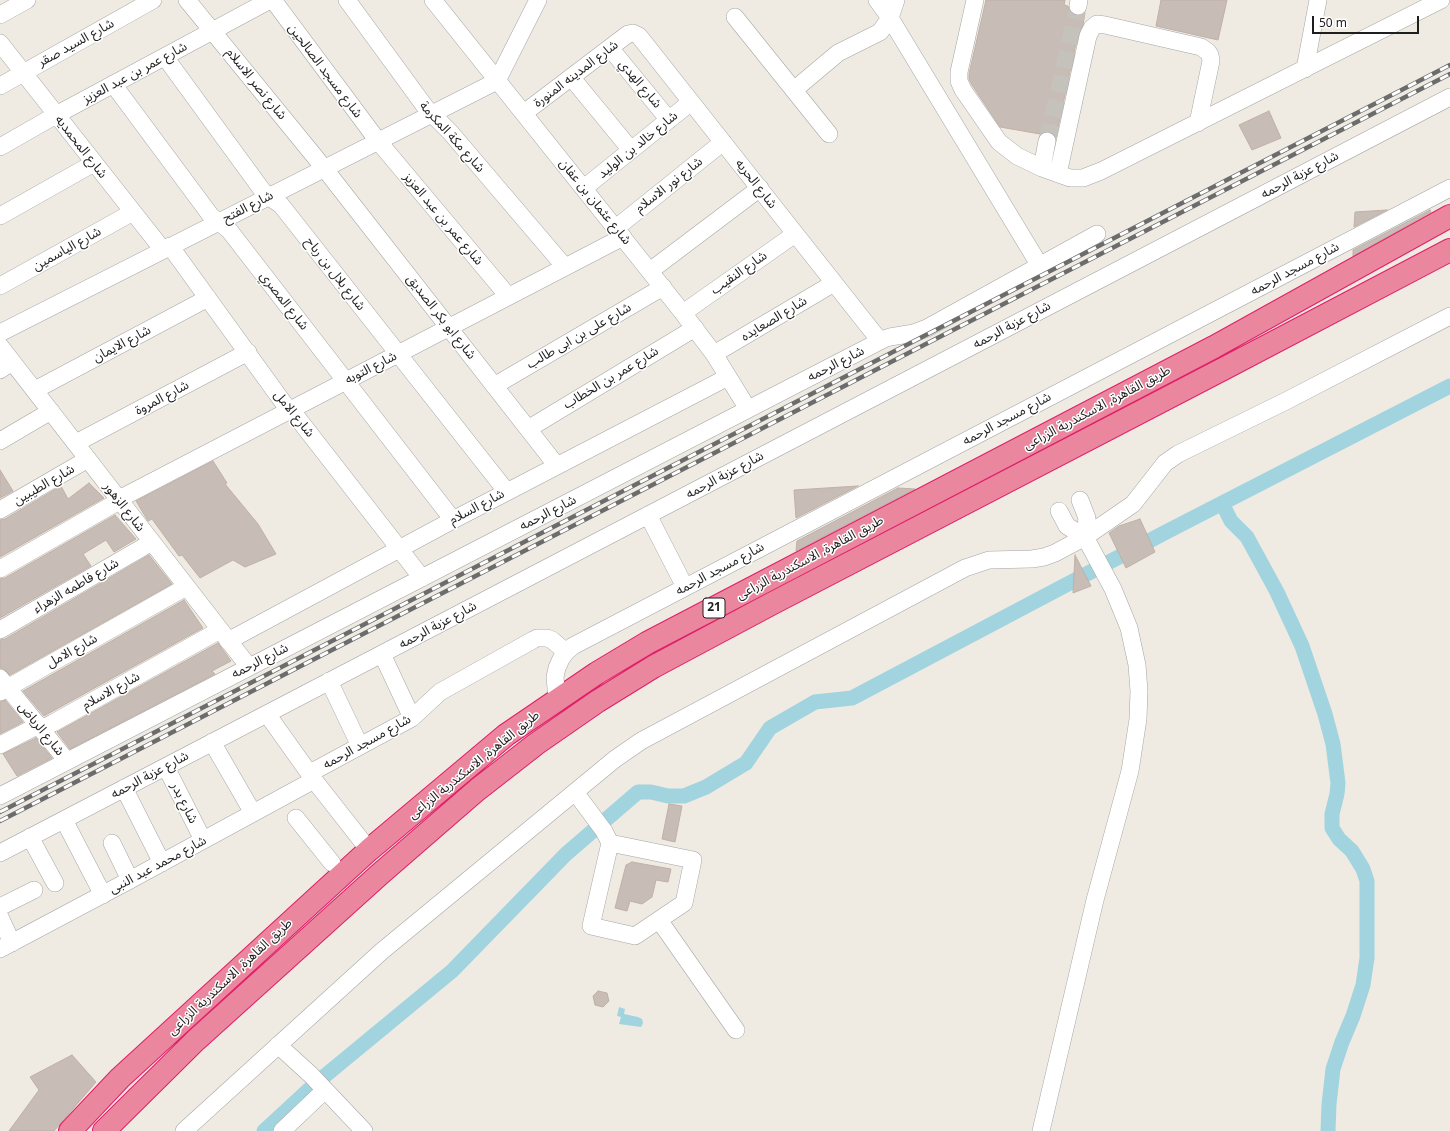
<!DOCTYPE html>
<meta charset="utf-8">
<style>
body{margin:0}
#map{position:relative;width:1450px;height:1131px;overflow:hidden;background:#efebe3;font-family:"Noto Sans",sans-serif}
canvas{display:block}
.scale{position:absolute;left:1312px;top:16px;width:107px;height:18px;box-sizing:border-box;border:2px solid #1e1e1e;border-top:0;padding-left:5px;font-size:12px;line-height:14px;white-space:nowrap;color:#1e1e1e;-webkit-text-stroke:3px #fff;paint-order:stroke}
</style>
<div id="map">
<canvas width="1450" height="1131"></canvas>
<div class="scale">50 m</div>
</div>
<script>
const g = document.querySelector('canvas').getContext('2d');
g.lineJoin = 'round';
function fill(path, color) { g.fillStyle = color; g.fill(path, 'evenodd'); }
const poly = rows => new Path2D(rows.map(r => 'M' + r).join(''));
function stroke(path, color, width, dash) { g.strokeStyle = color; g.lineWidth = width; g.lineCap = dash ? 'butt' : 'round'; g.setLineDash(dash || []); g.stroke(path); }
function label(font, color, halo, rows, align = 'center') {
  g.font = font + ' "Noto Sans","Noto Sans Arabic",sans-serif'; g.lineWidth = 3; g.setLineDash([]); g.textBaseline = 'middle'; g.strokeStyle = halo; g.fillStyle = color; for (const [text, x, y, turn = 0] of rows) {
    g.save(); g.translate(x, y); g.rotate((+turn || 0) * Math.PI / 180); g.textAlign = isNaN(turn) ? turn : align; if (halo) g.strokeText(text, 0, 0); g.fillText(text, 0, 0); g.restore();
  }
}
const water = poly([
 [619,1007,625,1009,624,1014,638,1017,642,1019,643,1023,641,1027,619,1024,621,1017,617,1016]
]);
const canal = poly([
 [1222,503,1231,521,1247,537,1277,592,1302,646,1325,714,1333,744,1338,783,1337,794,1332,814,1332,828,1339,839,1352,851,1363,869,1367,881,1367,958,1363,985,1353,1016,1342,1042,1333,1069,1329,1104,1328,1131],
 [264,1131,315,1084,452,971,566,854,638,792,651,792,668,796,684,796,706,787,746,763,770,728,815,702,852,698,1168,531,1450,386]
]);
const building = poly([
 [986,0,1065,0,1064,5,1068,6,1069,10,1072,14,1077,16,1081,15,1085,13,1083,25,1078,34,1056,137,1053,133,1049,131,1044,131,1040,134,1000,127,972,85,969,79,969,74,986,0],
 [1161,0,1227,0,1218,40,1156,26,1161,0],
 [1269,111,1281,138,1252,150,1239,125,1269,111],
 [1387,210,1354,227,1355,212,1387,210],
 [1430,210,1431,212,1353,256,1353,250,1430,210],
 [213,461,227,483,225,484,258,524,276,554,245,567,233,560,200,578,182,555,179,556,152,519,148,521,136,501,213,461],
 [0,470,13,491,0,498,0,470],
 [89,483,104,498,0,557,0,520,5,519,61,486,68,499,89,483],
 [858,486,796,518,794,490,858,486],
 [898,488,915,489,796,551,797,541,898,488],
 [115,515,136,539,114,552,106,540,83,554,91,566,0,618,0,579,5,578,115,515],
 [1140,519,1155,552,1126,568,1109,533,1119,526,1140,519],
 [149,555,172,584,10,675,4,669,0,668,0,640,5,639,149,555],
 [1075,555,1091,586,1073,593,1075,555],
 [184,600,203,628,44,716,23,691,184,600],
 [218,643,231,661,212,671,215,674,70,749,57,732,218,643],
 [5,700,23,722,0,734,0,702,5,700],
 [36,738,52,758,17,776,3,754,36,738],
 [669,804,682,806,675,842,662,839,669,804],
 [632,862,671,869,668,882,656,880,652,897,642,904,630,901,627,911,615,908,626,865,632,862],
 [598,991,607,993,609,1001,603,1007,595,1005,593,996,598,991],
 [72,1055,96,1082,54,1131,9,1131,39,1090,30,1077,72,1055]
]);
const minorTunnel = poly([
 [1047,141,1078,6]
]);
const minor = poly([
 [187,0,324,168,557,466],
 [273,0,378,141,508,296],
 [347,0,426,108,450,132,565,267],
 [433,0,683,313,714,354,748,409],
 [877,0,890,18,1040,266],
 [975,0,959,72,959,81,963,90,999,142,1017,156,1042,168,1070,178,1083,178,1101,171,1441,0],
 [1078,6,1079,0],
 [0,15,27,0],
 [735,17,829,134],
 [0,43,163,250],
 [610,48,669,120],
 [165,57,262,190,268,196,281,205,507,492],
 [1305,69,1318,0],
 [571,77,631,150],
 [113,84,211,216,229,230,453,520],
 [0,86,153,0],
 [794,90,838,53,880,32,890,18,896,0],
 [524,113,628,34,633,33,639,36,880,341],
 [0,147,56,115,270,0],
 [1042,168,1047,141],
 [1058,174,1088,36,1092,28,1097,24,1105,25,1201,47,1208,52,1210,55,1211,61,1198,123],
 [584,188,691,102],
 [0,216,94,163],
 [616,228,723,142],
 [170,246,285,405,296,416,422,578],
 [650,271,760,188],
 [0,286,133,212],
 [683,313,795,234],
 [0,333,497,81,538,0],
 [0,346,249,667],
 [714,354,834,283],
 [0,370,12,362],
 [494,386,663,287],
 [35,390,208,298],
 [528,429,695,328],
 [0,441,51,411],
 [76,443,248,352],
 [119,499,623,237],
 [1080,500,1087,518,1085,537],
 [0,510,88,459],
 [648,515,685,587],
 [0,569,119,501],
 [0,630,152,542],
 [228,641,453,520,728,377],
 [382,654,412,718],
 [0,678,67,761],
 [329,681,360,746],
 [0,692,186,587],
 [557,699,555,677,557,668,561,659,566,652,573,646,1450,188],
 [267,714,314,780,369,850],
 [212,742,253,813],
 [0,745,35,727,47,726,53,723,220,630],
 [166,767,203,840],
 [310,773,412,718,440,692,533,640,537,638,547,638,552,640,566,652],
 [124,788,162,863],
 [575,792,604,831,610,843,693,860,684,903,635,936,591,926,610,843],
 [0,796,884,339,890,337,914,333,927,328,1097,234],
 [296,818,332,863],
 [64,820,103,895],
 [30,837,55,883],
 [112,843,130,880],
 [0,853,1450,97],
 [0,907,34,890],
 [0,917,12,943],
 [659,920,736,1030],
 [0,949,130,880,314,780],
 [278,1045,311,1075,364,1131],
 [184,1131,382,951,615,759,641,741,965,568,989,560,1032,559,1044,557,1055,553,1085,537,1133,504,1165,463,1178,454,1286,401,1450,316],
 [282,1131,325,1090],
 [1041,1131,1095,900,1130,771,1138,719,1139,691,1137,665,1129,628,1113,589,1085,537,1067,526,1059,511]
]);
const highway = poly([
 [70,1131,120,1078,369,850,506,735,597,673,647,643,1214,347,1450,216],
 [104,1131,196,1040,380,874,477,790,536,744,598,701,653,667,773,603,1225,368,1450,250]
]);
const rail = poly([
 [0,812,1450,65],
 [0,821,1450,74]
]);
const shields = [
 [714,608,22]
];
const shieldNames = [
 ["21",714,608]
];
const streetNames = [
 ["شارع السيد صقر",76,43,-29],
 ["شارع مسجد الصالحين",325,71,53],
 ["شارع عمر بن عبد العزيز",135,73,-28],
 ["شارع المدينه المنورة",576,74,-37],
 ["شارع نصر الاسلام",256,84,51],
 ["شارع الهدي",640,84,50],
 ["شارع مكة المكرمة",452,137,48],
 ["شارع خالد بن الوليد",638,145,-39],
 ["شارع المحمديه",81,147,52],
 ["شارع عزبة الرحمه",1300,175,-28],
 ["شارع الحريه",756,184,52],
 ["شارع نور الاسلام",669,185,-38],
 ["شارع عثمان بن عفان",595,202,51],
 ["شارع الفتح",248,207,-27],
 ["شارع عمر بن عبد العزيز",443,219,50],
 ["شارع الياسمين",67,249,-29],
 ["شارع مسجد الرحمه",1295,269,-28],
 ["شارع النقيب",739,273,-35],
 ["شارع بلال بن رباح",335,274,52],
 ["شارع المصري",284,301,52],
 ["شارع ابو بكر الصديق",441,317,52],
 ["شارع الصعايده",774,319,-31],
 ["شارع عزبة الرحمه",1012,325,-28],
 ["شارع على بن ابى طالب",579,336,-30],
 ["شارع الايمان",122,344,-28],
 ["شارع الرحمه",836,364,-27],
 ["شارع التوبه",371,368,-27],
 ["شارع عمر بن الخطاب",611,378,-31],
 ["شارع المروة",162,398,-28],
 ["طريق القاهرة, الاسكندرية الزراعى",1097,408,-28],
 ["شارع الامل",294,414,51],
 ["شارع مسجد الرحمه",1007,419,-28],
 ["شارع عزبة الرحمه",725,475,-28],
 ["شارع الطيبين",44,485,-30],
 ["شارع الزهور",124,507,52],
 ["شارع السلام",477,507,-28],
 ["شارع الرحمه",548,513,-27],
 ["طريق القاهرة, الاسكندرية الزراعى",810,558,-28],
 ["شارع مسجد الرحمه",720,569,-28],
 ["شارع فاطمه الزهراء",76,586,-30],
 ["شارع عزبة الرحمه",438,625,-28],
 ["شارع الامل",72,651,-29],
 ["شارع الرحمه",260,661,-27],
 ["شارع الاسلام",111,691,-29],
 ["شارع الرياض",41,729,51],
 ["شارع مسجد الرحمه",367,742,-29],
 ["طريق القاهرة, الاسكندرية الزراعى",474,765,-39],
 ["شارع عزبة الرحمه",150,775,-28],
 ["شارع بدر",184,803,63],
 ["شارع محمد عبد النبى",158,865,-28],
 ["طريق القاهرة, الاسكندرية الزراعى",230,977,-43]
];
fill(water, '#a1d4df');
stroke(canal, '#a1d4df', 15);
fill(building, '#c7bcb6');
stroke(building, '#c1b0a5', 1);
stroke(minorTunnel, '#c5c2bc', 17, [17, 8]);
stroke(minor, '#a5a5a5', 18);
stroke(highway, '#e11d69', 24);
stroke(minor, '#fff', 17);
stroke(highway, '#ea879e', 22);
stroke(rail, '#6c6c6c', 4.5);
stroke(rail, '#fff', 3, [9]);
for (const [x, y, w] of shields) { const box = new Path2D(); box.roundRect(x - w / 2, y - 10, w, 20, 3); g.fillStyle = '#fff'; g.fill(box); stroke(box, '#1e1e1e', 1); }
label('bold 12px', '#1e1e1e', null, shieldNames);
label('13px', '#1e1e1e', '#fff', streetNames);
</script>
